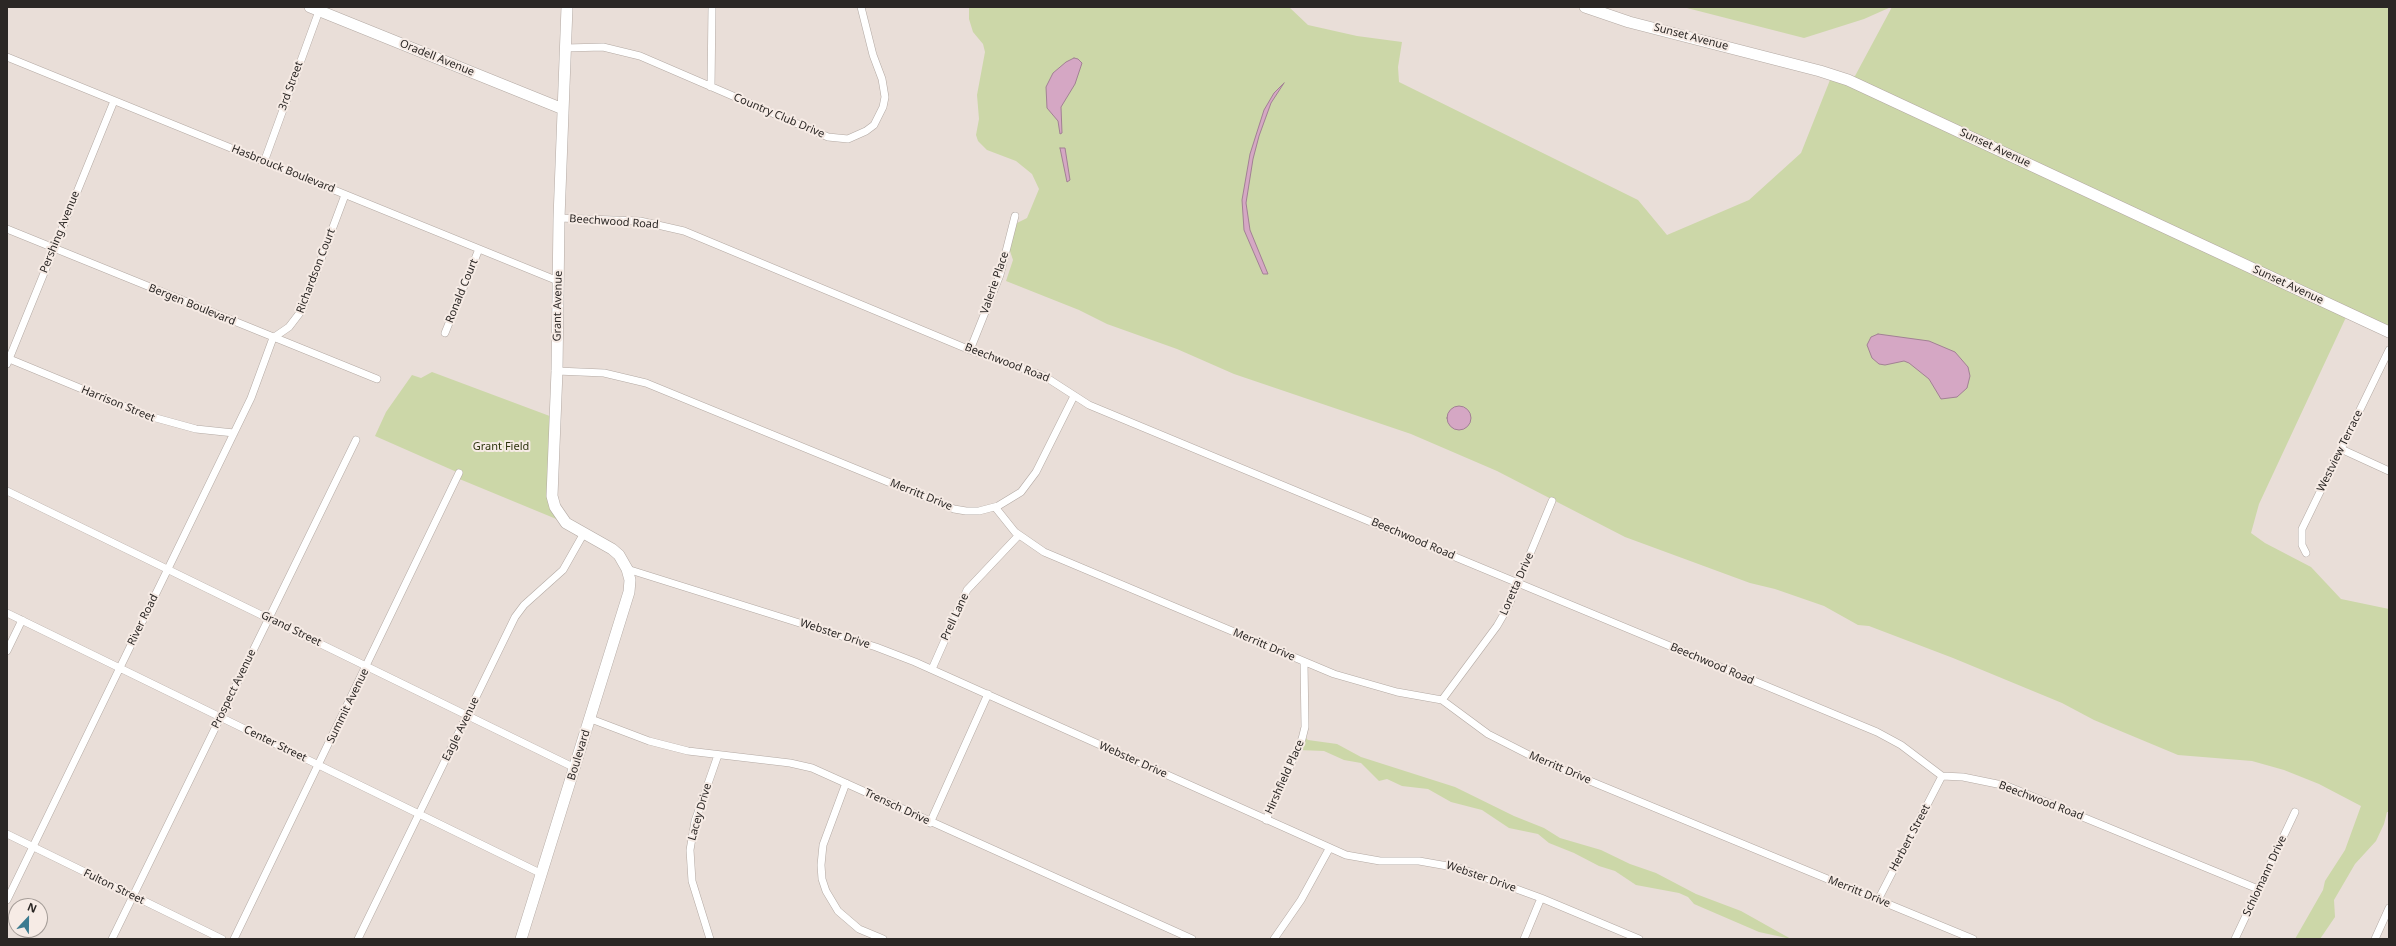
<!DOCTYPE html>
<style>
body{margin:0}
#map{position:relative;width:2396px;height:946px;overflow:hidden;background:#e9ded8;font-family:"Noto Sans",sans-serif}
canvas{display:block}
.frame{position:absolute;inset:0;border:8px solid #2b2725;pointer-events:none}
.north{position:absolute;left:8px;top:898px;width:40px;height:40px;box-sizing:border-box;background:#f6ebe5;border:1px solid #a59d98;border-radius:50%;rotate:22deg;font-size:11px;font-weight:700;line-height:16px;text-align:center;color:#2b2725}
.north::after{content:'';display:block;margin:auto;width:14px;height:18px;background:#3c7b90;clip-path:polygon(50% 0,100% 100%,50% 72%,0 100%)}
</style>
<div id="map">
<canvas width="2396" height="946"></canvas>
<div class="frame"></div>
<div class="north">N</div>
</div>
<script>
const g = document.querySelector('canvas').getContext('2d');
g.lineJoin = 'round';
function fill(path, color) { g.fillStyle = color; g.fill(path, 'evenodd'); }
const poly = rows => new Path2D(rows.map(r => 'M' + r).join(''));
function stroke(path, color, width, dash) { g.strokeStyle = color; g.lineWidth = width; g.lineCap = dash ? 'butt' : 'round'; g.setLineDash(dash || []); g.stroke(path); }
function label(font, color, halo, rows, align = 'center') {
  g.font = font + ' "Noto Sans",sans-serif'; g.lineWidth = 4; g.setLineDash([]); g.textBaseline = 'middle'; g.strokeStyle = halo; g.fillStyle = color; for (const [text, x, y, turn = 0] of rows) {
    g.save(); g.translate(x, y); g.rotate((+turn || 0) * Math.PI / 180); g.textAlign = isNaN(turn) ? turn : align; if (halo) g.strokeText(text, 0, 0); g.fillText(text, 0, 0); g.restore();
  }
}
const green = poly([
 [969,7,1289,7,1308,25,1357,36,1402,42,1398,67,1399,82,1638,200,1667,235,1749,200,1801,153,1832,75,1848,80,1855,76,1892,7,2389,7,2389,332,2348,313,2259,504,2251,533,2265,543,2311,567,2341,599,2389,609,2389,812,2387,812,2384,824,2376,841,2355,864,2334,900,2335,917,2320,939,2295,939,2323,890,2325,881,2345,850,2361,806,2319,784,2284,770,2252,761,2178,755,2094,720,2062,703,1953,658,1869,626,1858,625,1824,606,1775,589,1750,583,1625,537,1497,471,1411,434,1234,374,1177,349,1107,324,1079,310,1006,281,1013,260,1008,245,1013,225,1027,218,1039,189,1032,174,1016,161,987,150,978,141,976,135,979,119,977,95,985,52,983,44,973,32,969,19],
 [1683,7,1891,7,1864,19,1804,38],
 [432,372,555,418,551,485,566,523,457,478,459,473,375,436,386,412,412,375,421,378],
 [1303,735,1308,740,1337,744,1361,757,1455,787,1514,816,1544,828,1560,838,1601,850,1630,864,1656,873,1696,894,1741,911,1791,939,1759,932,1694,904,1688,897,1679,893,1636,885,1615,871,1599,866,1574,853,1549,843,1538,834,1509,828,1482,810,1451,802,1428,789,1402,786,1387,779,1379,781,1361,763,1344,760,1324,751,1299,750]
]);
const water = poly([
 [1074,58,1078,59,1082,63,1075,84,1061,107,1062,133,1060,134,1058,121,1047,108,1046,87,1053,73,1066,62,1074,58],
 [1284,83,1271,103,1259,136,1253,159,1246,203,1250,230,1268,274,1263,274,1244,230,1242,200,1250,154,1264,110,1274,93,1284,83],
 [1060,148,1065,148,1070,180,1067,182,1060,148],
 [1878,334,1929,341,1955,352,1968,367,1970,376,1967,388,1957,397,1941,399,1929,379,1909,363,1904,361,1885,365,1879,364,1872,358,1867,345,1871,337,1878,334],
 '1447 418a12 12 0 1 1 24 0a12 12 0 1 1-24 0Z'
]);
const street = poly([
 [566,48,603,47,640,56,828,137,848,139,866,131,874,125,883,107,885,97,882,79,873,55,861,7],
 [7,57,558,281],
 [711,87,712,7],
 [264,162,319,11],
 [559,218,640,221,684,231,970,350,1044,376,1089,405,1877,732,1901,745,1942,776,1963,777,2007,786,2258,889],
 [7,229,377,379],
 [445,333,479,249],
 [970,350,1000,275,1015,216],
 [7,358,145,415,196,429,234,433],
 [7,364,114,101],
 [557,371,604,373,646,383,954,509,966,511,979,511,998,506,1021,492,1036,472,1074,396],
 [2341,449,2389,471],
 [7,491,575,768],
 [995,507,1015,532,1044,552,1334,674,1397,692,1442,700,1488,734,1539,760,1973,939],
 [2306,553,2302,545,2302,529,2389,350],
 [627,569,876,647,915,662,1346,855,1380,861,1419,861,1459,868,1541,898,1639,939],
 [7,613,542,874],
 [7,651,22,620],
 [932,669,967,590,1018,536],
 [1442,700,1497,626,1508,607,1552,501],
 [591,719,649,741,688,751,790,763,812,768,1192,939],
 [846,783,823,845,821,865,822,879,826,891,838,911,859,929,883,939],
 [1266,820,1302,739,1305,727,1304,662],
 [930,823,988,694],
 [7,834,222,939],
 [7,900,251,398,273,338,289,327,302,310,345,195],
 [1878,900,1942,776],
 [112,939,356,440],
 [234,939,459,473],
 [358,939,515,617,524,605,563,570,584,533],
 [710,939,692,881,690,850,695,821,718,755],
 [1274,939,1301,900,1329,849],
 [1524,939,1541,898],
 [2235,939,2295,812],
 [2375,939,2389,908]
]);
const secondary = poly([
 [310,7,563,109],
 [1585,7,1629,22,1820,71,1848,80,2389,332],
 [521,939,629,592,630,580,627,569,619,555,612,549,566,523,555,507,552,496,557,371,559,218,567,7]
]);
const streetNames = [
 ["Sunset Avenue",1691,37,15],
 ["Oradell Avenue",437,58,22],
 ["3rd Street",291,86,-70],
 ["Country Club Drive",779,116,23],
 ["Sunset Avenue",1995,148,25],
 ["Hasbrouck Boulevard",283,169,22],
 ["Beechwood Road",614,222,4],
 ["Pershing Avenue",60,232,-68],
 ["Richardson Court",316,271,-69],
 ["Valerie Place",995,283,-71],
 ["Sunset Avenue",2288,285,25],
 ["Ronald Court",462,291,-68],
 ["Bergen Boulevard",192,305,22],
 ["Grant Avenue",558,306,-89],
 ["Beechwood Road",1007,363,21],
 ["Harrison Street",118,404,22],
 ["Westview Terrace",2340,451,-64],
 ["Merritt Drive",921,495,22],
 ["Beechwood Road",1413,539,23],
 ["Loretta Drive",1517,584,-66],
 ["Prell Lane",955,617,-65],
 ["River Road",143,620,-64],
 ["Grand Street",291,629,26],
 ["Webster Drive",835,634,18],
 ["Merritt Drive",1264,645,23],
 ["Beechwood Road",1712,664,23],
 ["Prospect Avenue",234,689,-64],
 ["Summit Avenue",348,706,-64],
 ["Eagle Avenue",461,729,-64],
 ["Center Street",275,744,26],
 ["Boulevard",579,755,-73],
 ["Webster Drive",1133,760,24],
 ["Merritt Drive",1560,768,23],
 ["Hirshfield Place",1285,777,-66],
 ["Beechwood Road",2041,801,21],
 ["Trensch Drive",897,807,25],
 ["Lacey Drive",700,812,-74],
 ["Herbert Street",1910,838,-62],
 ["Schlomann Drive",2265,876,-65],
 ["Webster Drive",1481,877,19],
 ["Fulton Street",114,887,26],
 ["Merritt Drive",1859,892,22]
];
const parkNames = [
 ["Grant Field",501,447]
];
fill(green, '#ccd7a8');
fill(water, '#d5a7c4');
stroke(water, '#a28194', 1);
stroke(street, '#b3a9a3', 8);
stroke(secondary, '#b3a9a3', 12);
stroke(street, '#fff', 7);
stroke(secondary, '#fff', 11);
label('11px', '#2b2725', '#f6ebe5', streetNames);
label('11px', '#2e350f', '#f6ebe5', parkNames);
</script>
